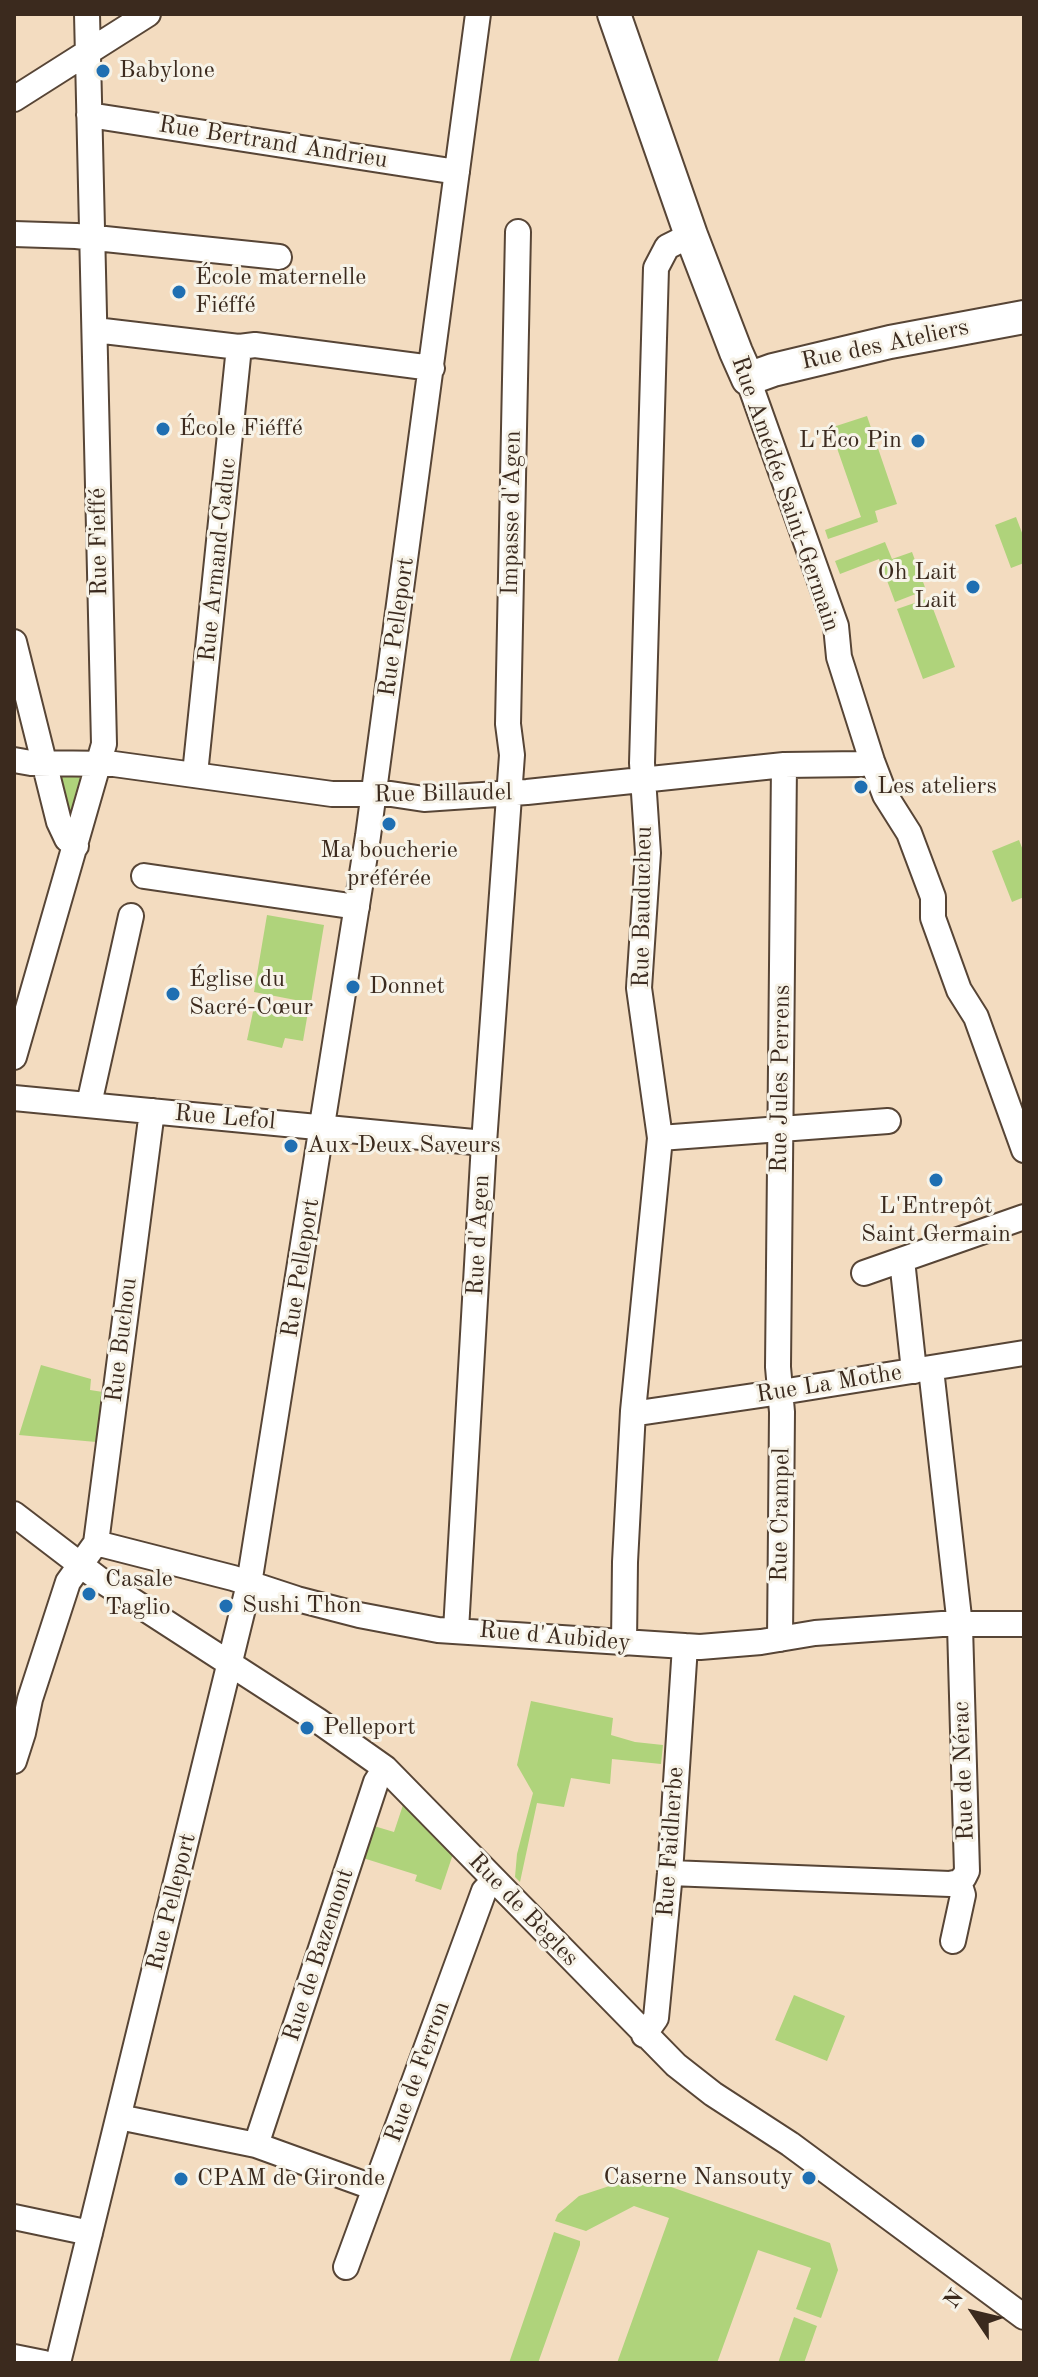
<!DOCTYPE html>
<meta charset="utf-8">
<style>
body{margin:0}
#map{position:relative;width:1038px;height:2377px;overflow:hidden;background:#f3dcc0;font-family:"Old Standard TT",serif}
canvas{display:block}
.frame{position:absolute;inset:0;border:16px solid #3b2a1e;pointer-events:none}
.north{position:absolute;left:934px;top:2273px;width:80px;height:80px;-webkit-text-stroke:6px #f7f3e8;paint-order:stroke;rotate:305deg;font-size:22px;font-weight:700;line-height:32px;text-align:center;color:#3b2a1e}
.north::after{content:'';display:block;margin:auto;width:28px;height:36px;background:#3b2a1e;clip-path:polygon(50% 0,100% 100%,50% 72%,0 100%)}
</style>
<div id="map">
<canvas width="1038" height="2377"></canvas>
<div class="frame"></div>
<div class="north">N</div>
</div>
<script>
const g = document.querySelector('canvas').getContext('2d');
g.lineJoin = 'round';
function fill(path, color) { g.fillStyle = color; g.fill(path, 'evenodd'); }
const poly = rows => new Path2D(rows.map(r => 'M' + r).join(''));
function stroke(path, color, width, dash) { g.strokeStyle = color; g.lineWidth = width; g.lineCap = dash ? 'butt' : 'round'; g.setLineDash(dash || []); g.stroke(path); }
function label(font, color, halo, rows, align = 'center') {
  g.font = font + ' "Old Standard TT",serif'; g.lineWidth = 6; g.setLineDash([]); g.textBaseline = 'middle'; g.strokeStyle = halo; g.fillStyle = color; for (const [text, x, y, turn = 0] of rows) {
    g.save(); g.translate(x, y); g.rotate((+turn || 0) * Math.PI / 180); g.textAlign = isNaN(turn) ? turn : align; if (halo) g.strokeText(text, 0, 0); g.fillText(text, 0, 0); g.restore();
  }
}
const green = poly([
 [867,416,897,504,875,511,878,522,828,539,825,530,861,517,830,428],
 [1016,517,1024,538,1024,563,1011,568,995,525],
 [885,542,892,559,912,552,926,590,895,602,879,559,840,574,835,561],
 [929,598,955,667,923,679,897,609],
 [53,770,88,772,76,823,67,820],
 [1019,840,1024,853,1024,897,1012,902,992,851],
 [267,915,324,925,311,1003,254,992],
 [271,1004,308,1012,303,1041,285,1038,282,1048,247,1040,254,1007,269,1011],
 [41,1365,91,1379,90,1390,103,1392,96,1442,19,1435],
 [531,1701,613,1718,611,1735,635,1742,663,1745,661,1764,612,1759,610,1784,571,1778,564,1807,537,1803,520,1882,515,1877,517,1854,533,1793,517,1765],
 [404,1802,453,1854,441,1890,415,1881,417,1875,363,1858,374,1826,394,1832],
 [794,1995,845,2016,827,2061,775,2040],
 [640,2176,830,2243,838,2270,821,2318,796,2309,811,2268,758,2250,717,2363,617,2363,669,2218,634,2206,586,2231,555,2221,558,2214,579,2196],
 [554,2232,580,2241,580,2245,538,2363,509,2363],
 [794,2317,817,2326,804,2363,778,2363]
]);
const minor = poly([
 [14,99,148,14],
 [89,115,457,172],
 [14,234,76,236,279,257],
 [95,330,239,347,195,774],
 [239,347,255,345,432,368],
 [748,379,836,626,839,657,872,761,885,795,909,833,933,897,933,918,959,990,976,1017,1024,1150],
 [14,642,59,822,67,839,76,846],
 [14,760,31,763,114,764,332,794,391,794,424,799,527,792,784,765,862,764,872,761],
 [144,876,357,907],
 [14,1057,104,744,87,14],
 [14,1098,484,1143],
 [89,1104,131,916],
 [660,1138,888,1121],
 [902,1260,914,1371],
 [864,1273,1024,1217],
 [633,1411,645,1412,781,1392,1024,1353],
 [14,1514,99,1579,317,1720,385,1768,676,2065,713,2094,790,2144,1024,2317],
 [96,1543,233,1578,297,1599,359,1615,438,1630,700,1647,761,1642,815,1633,942,1624,1024,1624],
 [456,1630,484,1143,512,755,508,724,518,232],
 [780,1639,782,1412,778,1367,784,765],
 [624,1643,625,1562,633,1411,660,1138,639,988,648,853,642,763,656,268,667,247,691,235],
 [14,1761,23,1733,30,1699,68,1582,96,1543,152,1111],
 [670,1873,950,1884,959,1882,964,1877,967,1871,960,1626,931,1369],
 [953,1941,963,1895,959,1882],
 [644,2035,656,2018,670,1873,685,1646],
 [119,2117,256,2145,375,2188],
 [256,2145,376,1782,385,1768],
 [14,2217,90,2233],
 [346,2267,484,1891,494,1880],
 [14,2357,44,2363],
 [58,2363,249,1584,368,836,478,14]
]);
const major = poly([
 [614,14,691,235,736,352,748,379,773,370,890,342,1024,317]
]);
const markers = [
 [103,71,8,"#1f6fb2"],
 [179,292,8,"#1f6fb2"],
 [163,429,8,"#1f6fb2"],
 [918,441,8,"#1f6fb2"],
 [973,587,8,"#1f6fb2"],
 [861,787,8,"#1f6fb2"],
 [389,824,8,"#1f6fb2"],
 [353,987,8,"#1f6fb2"],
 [173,994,8,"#1f6fb2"],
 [291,1146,8,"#1f6fb2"],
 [936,1180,8,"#1f6fb2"],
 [89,1594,8,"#1f6fb2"],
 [226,1606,8,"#1f6fb2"],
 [307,1728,8,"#1f6fb2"],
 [809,2178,8,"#1f6fb2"],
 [181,2179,8,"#1f6fb2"]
];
const poiNames = [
 ["Babylone",119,71],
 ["École maternelle",195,278],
 ["Fiéffé",195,306],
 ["École Fiéffé",179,429],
 ["L'Éco Pin",902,441,"right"],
 ["Oh Lait",957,573,"right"],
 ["Lait",957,601,"right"],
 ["Les ateliers",877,787],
 ["Ma boucherie",389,851,"center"],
 ["préférée",389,879,"center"],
 ["Église du",189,980],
 ["Sacré-Cœur",189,1008],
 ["Donnet",369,987],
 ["Aux Deux Saveurs",307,1146],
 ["L'Entrepôt",936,1207,"center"],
 ["Saint Germain",936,1235,"center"],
 ["Casale",105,1580],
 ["Taglio",105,1608],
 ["Sushi Thon",242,1606],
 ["Pelleport",323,1728],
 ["Caserne Nansouty",793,2178,"right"],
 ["CPAM de Gironde",197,2179]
];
const streetNames = [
 ["Rue Bertrand Andrieu",273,143,9],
 ["Rue des Ateliers",885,345,-12],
 ["Rue Amédée Saint-Germain",785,494,71],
 ["Impasse d'Agen",512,513,-89],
 ["Rue Fieffé",99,542,-91],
 ["Rue Armand-Caduc",218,560,-84],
 ["Rue Pelleport",397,627,-82],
 ["Rue Billaudel",443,794,-1],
 ["Rue Bauducheu",643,907,-89],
 ["Rue Jules Perrens",781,1079,-89],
 ["Rue Lefol",225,1118,5],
 ["Rue d'Agen",479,1235,-87],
 ["Rue Pelleport",301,1268,-81],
 ["Rue Buchou",122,1340,-83],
 ["Rue La Mothe",829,1384,-9],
 ["Rue Crampel",781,1515,-89],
 ["Rue d'Aubidey",555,1637,5],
 ["Rue de Nérac",964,1771,-92],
 ["Rue Faidherbe",671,1842,-86],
 ["Rue Pelleport",172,1902,-76],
 ["Rue de Bègles",523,1910,46],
 ["Rue de Bazemont",319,1955,-72],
 ["Rue de Ferron",418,2072,-70]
];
fill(green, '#afd37b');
stroke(minor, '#574536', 28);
stroke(major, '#574536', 36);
stroke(minor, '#fff', 24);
stroke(major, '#fff', 32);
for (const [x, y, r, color] of markers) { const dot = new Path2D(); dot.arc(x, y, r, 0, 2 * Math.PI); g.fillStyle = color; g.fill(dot); stroke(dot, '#f7f3e8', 3); }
label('24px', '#3b2a1e', '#f7f3e8', poiNames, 'left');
label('24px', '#3b2a1e', '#f7f3e8', streetNames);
</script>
